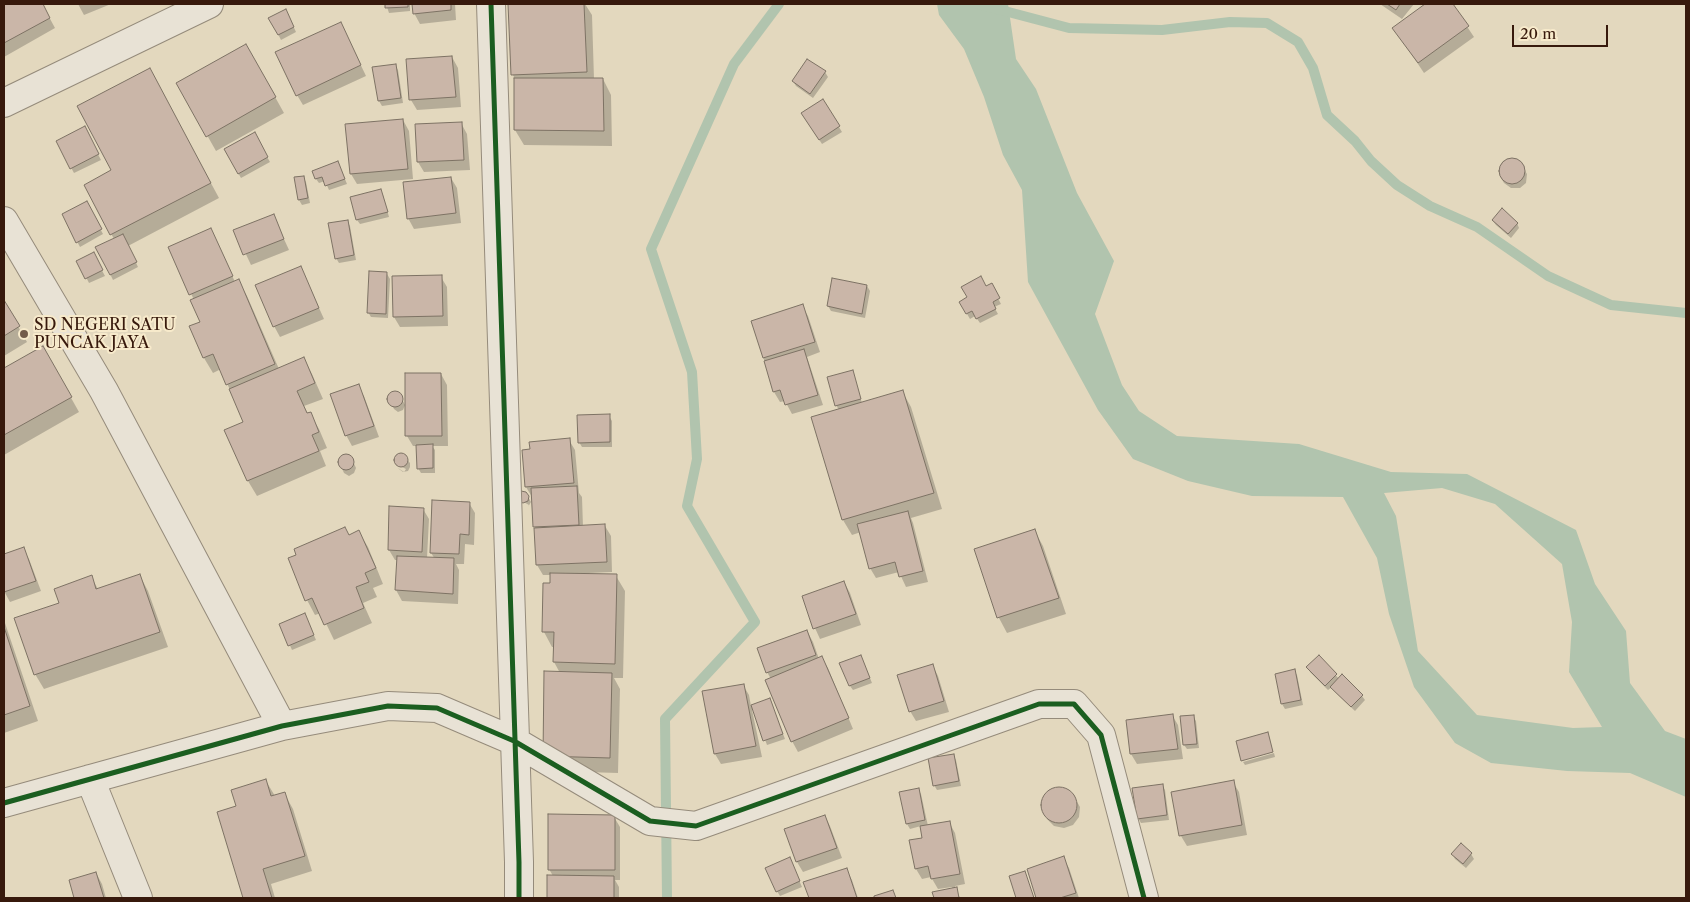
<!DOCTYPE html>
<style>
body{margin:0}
#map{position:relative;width:1690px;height:902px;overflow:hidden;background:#e3d8be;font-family:"Libre Caslon Text",serif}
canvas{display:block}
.frame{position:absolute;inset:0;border:5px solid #37190c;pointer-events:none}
.scale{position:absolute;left:1512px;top:25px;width:96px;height:22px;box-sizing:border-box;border:2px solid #37190c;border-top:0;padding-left:6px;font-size:15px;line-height:18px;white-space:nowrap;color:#37190c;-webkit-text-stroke:4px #f7eacb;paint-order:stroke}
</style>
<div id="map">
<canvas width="1690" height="902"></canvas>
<div class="frame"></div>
<div class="scale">20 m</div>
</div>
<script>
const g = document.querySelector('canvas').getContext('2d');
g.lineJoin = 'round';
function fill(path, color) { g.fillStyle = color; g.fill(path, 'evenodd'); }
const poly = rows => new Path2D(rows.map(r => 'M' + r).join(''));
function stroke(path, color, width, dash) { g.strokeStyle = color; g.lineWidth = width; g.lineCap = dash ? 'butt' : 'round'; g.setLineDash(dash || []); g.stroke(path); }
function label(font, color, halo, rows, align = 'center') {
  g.font = font + ' "Libre Caslon Text",serif'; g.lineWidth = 4; g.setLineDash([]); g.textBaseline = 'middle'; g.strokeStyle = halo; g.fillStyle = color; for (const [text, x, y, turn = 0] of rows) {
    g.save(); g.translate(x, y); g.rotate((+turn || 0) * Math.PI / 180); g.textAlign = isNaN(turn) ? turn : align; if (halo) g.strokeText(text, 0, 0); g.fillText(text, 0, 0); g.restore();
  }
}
const water = poly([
 [937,4,1008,4,1016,59,1036,89,1077,193,1114,261,1095,314,1122,385,1139,411,1177,436,1299,444,1391,472,1467,474,1576,530,1595,584,1626,631,1630,683,1665,731,1686,739,1686,797,1630,773,1567,771,1491,763,1455,743,1414,687,1389,614,1377,558,1343,497,1252,496,1188,481,1133,459,1098,410,1028,282,1022,190,1003,155,984,97,964,49,939,15],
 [1442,488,1495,504,1562,564,1572,622,1569,672,1602,727,1573,728,1477,715,1418,651,1396,516,1384,493]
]);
const shadow = poly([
 [4,4,42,4,55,28,4,57],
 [78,4,111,4,84,15],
 [386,4,410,4,410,11,389,13],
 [413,4,455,4,456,20,420,24,414,13],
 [509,4,585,4,592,15,594,79,603,79,611,95,612,146,524,145,515,130,515,79,513,75],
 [1380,4,1414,4,1402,19],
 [1427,4,1452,4,1474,37,1424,73,1394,28],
 [288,15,296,32,281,40,270,18],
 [346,34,366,76,303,105,297,95],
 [246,45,284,113,216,151,178,84],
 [452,57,458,68,461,107,417,110,411,100,408,60],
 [395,65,398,70,403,103,382,106,379,101],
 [825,72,828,77,813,98,796,86,793,81],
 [158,85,219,198,128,246,138,267,113,280,97,247,114,239,85,186,113,171],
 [823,101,842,132,822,144,805,118],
 [403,120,409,131,413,179,357,184,351,174,347,125],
 [461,123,467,134,470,170,424,172,418,162],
 [84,128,101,160,74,173,57,142],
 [254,134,270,162,241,178,225,150],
 [1511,158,1519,161,1527,174,1526,183,1520,188,1511,188,1504,183,1501,178,1499,169,1503,161],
 [340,167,347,184,329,190,325,181,319,183,316,179],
 [303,177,306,182,310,203,302,205,299,200,296,178],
 [451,178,457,188,461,223,414,229,408,218],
 [383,195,389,217,360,224,357,220],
 [86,203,103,234,80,247,63,215],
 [273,215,289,250,251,265,235,231],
 [347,221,350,226,356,260,339,263,336,258],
 [1493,221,1517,223,1519,228,1511,238,1496,225],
 [216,240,235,282,238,280,247,296,279,369,304,359,312,374,323,399,304,406,308,414,310,414,319,429,327,448,320,451,326,466,257,496,248,481,226,430,244,423,221,369,213,373,204,358,191,327,202,323,194,300,170,248],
 [93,254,105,276,89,283,78,261],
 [301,268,324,319,280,337,274,326],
 [387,274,390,279,388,318,371,317,368,312],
 [441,277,447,287,448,326,400,327,394,317,393,278],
 [991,285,1001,304,994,307,998,314,980,323,975,316,970,319,960,302],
 [867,286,870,291,865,318,831,311,828,306],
 [4,302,27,342,4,356],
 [802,306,808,316,820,352,807,357,823,405,792,414,785,401,780,402,774,392,752,321],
 [43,348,79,412,4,455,4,369],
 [852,372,862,403,902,391,911,407,942,509,911,518,913,523,928,582,906,587,899,572,876,578,870,568,861,532,852,535,843,520,812,418,839,410,836,405],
 [441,374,447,385,448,446,432,446,435,450,435,473,421,473,418,468,417,446,413,446,407,436],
 [358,386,364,396,379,437,352,446,346,435],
 [395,393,400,395,405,405,403,410,398,412,394,409,389,399,390,394],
 [609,416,612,421,612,447,582,447,579,442],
 [569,440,575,450,579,493,582,497,583,527,605,526,611,536,612,572,589,573,589,575,616,576,625,591,623,678,614,678,620,689,618,773,553,771,560,673,554,662,554,647,552,647,544,632,552,575,543,575,537,565,536,530,535,527,532,497,526,487],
 [402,454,410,463,410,467,408,471,403,472,399,469,398,468,404,472,406,469,396,464,395,459,398,455],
 [346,455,351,457,356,468,354,473,349,476,344,473,339,462,341,457],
 [526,493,531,502,528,507,529,505,520,500],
 [469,503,475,513,474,545,465,544,464,564,456,564,459,570,458,604,402,601,396,590,398,560,395,560,389,550,423,509,429,519,427,558,435,559,431,553],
 [1034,530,1043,546,1066,614,1007,633,999,618,976,549],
 [359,532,368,547,383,584,373,588,377,597,363,603,372,623,334,640,321,613,315,615,307,600,349,536],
 [23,549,29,559,41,591,10,602,4,591,4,555],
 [140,576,148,591,168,647,44,689,35,674,60,604,91,577,98,589],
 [844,582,850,593,861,625,820,639,815,628],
 [307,619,316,640,292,650,281,625],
 [4,620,38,721,4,733],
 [807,631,813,642,819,659,822,658,828,668,853,729,798,752,792,741,771,679,767,672],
 [861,656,872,683,853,690,850,686],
 [1319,656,1339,679,1342,676,1362,696,1365,700,1355,711,1335,692,1332,687,1328,690,1310,672,1308,667],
 [933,666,938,676,949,712,916,721,910,711],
 [1294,671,1297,675,1303,705,1285,709,1282,704],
 [743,685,749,695,751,706,770,700,785,739,767,745,754,710,752,710,762,757,721,764,715,754],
 [1172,715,1178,725,1183,759,1137,764,1131,754,1127,721],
 [1193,716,1196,721,1199,748,1187,749,1184,745],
 [1274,753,1275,757,1245,765,1243,762],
 [953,755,956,760,961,786,937,790,934,785],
 [266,781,275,796,284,793,293,809,312,871,271,884,275,898,245,898,219,813,237,807],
 [1233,782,1239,792,1247,835,1187,846,1181,836],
 [1162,785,1165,790,1169,820,1141,823,1138,818],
 [1063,788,1072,793,1080,807,1079,817,1073,825,1064,828,1054,826,1047,819,1042,804,1045,795,1053,789],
 [918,789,921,794,928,826,949,822,955,833,965,884,955,886,960,898,935,898,934,893,953,889,952,887,938,889,931,877,922,879,916,869,924,839,921,826,910,829,907,824],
 [825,816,830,826,842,858,803,872,797,862],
 [614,817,620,827,620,880,615,880,619,887,619,898,548,898,548,876,553,876,549,869],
 [1471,854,1474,859,1466,868,1455,859,1453,855],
 [1063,858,1069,868,1079,898,1038,898,1028,869],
 [792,864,802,887,780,896,777,891],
 [846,869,852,880,858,898,810,898,805,882],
 [96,873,102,884,106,898,75,898,70,880]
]);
const stream = poly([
 [978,4,1069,28,1162,30,1230,22,1267,23,1298,42,1313,68,1327,115,1355,141,1371,161,1397,185,1430,206,1477,227,1548,276,1611,305,1686,313],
 [667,898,665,719,755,622,687,506,697,459,692,372,651,249,734,64,779,4]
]);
const building = poly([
 [4,4,43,4,50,18,4,43,4,4],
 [385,4,408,4,408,7,385,8,385,4],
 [412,4,451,4,451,10,413,14,412,4],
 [508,4,584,4,587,72,511,75,508,4],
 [1387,4,1400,4,1396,10,1387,4],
 [1425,4,1453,4,1469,26,1418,63,1392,28,1425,4],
 [286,9,294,27,278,35,268,18,286,9],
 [341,22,361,65,296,96,275,52,341,22],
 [246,44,276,97,206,137,176,83,246,44],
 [452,56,456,97,409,100,406,59,452,56],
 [807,59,826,71,810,94,792,81,807,59],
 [396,64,401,98,378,101,372,67,396,64],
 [150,68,211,183,110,235,84,185,111,170,77,106,150,68],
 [514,78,603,78,604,131,514,130,514,78],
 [823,99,840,126,819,140,801,113,823,99],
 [403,119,408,169,350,174,345,124,403,119],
 [462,122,464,160,417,162,415,124,462,122],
 [85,126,99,154,70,169,56,141,85,126],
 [255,132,268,157,238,174,224,149,255,132],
 '1499 171a13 13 0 1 1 26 0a13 13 0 1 1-26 0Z',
 [338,161,345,179,325,186,322,177,315,179,312,171,338,161],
 [304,176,308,198,298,200,294,177,304,176],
 [451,177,456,213,407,219,403,182,451,177],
 [381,189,388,212,356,220,350,197,381,189],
 [87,201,102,229,76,243,62,214,87,201],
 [1502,208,1518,223,1508,234,1492,220,1502,208],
 [274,214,284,239,243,255,233,230,274,214],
 [348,220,354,255,335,259,328,223,348,220],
 [211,228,233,276,189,295,168,247,211,228],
 [123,234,137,262,110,275,95,247,123,234],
 [94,252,103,270,85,279,76,261,94,252],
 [301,266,319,308,273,327,255,285,301,266],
 [369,271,387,272,386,314,367,313,369,271],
 [442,275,443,316,393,317,392,276,442,275],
 [981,276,986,286,992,283,1000,298,993,302,996,309,976,319,972,311,966,314,959,302,967,297,961,287,981,276],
 [832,278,867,285,862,314,827,306,832,278],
 [239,279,275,364,226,385,213,354,203,358,189,326,200,322,190,300,239,279],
 [4,300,20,326,4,336,4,300],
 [803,304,815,342,763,358,751,321,803,304],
 [43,346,72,397,4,435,4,368,43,346],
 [804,349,818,395,785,405,780,390,773,392,764,361,804,349],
 [304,357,315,383,297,391,307,413,311,412,319,432,312,435,319,451,247,481,224,430,243,422,229,389,304,357],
 [853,370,861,399,835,406,827,377,853,370],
 [405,373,441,373,442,436,405,436,405,373],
 [359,384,374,426,345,436,330,394,359,384],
 [903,390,934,493,842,520,811,417,903,390],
 '387 399a8 8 0 1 1 16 0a8 8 0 1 1-16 0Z',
 [610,414,610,442,578,443,577,415,610,414],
 [570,438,574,483,525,487,522,450,530,449,529,442,570,438],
 [433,444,433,468,417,469,416,445,433,444],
 '394 460a7 7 0 1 1 14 0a7 7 0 1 1-14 0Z',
 '338 462a8 8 0 1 1 16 0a8 8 0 1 1-16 0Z',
 [577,486,579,525,533,527,531,488,577,486],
 [521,491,526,492,529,496,528,501,523,503,518,501,517,495,521,491],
 [432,500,470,502,469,535,460,534,459,554,430,553,432,500],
 [389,506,424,508,422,552,388,550,389,506],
 [908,511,923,571,899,577,895,562,869,569,857,524,908,511],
 [605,524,607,562,536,565,534,528,605,524],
 [345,527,349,535,359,530,376,568,365,573,369,582,356,587,364,608,324,625,312,598,305,601,288,558,296,555,294,549,345,527],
 [1035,529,1059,598,997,618,974,549,1035,529],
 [24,547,36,581,4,592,4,554,24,547],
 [397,556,454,558,453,594,395,590,397,556],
 [550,573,617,574,615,664,553,662,554,632,542,632,543,583,550,583,550,573],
 [140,574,160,632,34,675,14,618,59,603,54,589,92,575,96,589,140,574],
 [844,581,856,614,813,629,802,596,844,581],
 [305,613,314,635,288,646,279,624,305,613],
 [4,627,30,706,4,715,4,627],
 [807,630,816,655,766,673,757,648,807,630],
 [861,655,870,678,849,686,839,663,861,655],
 [1319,655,1337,674,1325,686,1306,667,1319,655],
 [822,656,849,718,791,742,765,680,822,656],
 [933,664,944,701,909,712,897,675,933,664],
 [1295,669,1301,700,1281,704,1275,674,1295,669],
 [544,671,612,673,610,758,543,756,544,671],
 [1342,674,1363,695,1351,707,1330,687,1342,674],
 [744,684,756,746,714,754,702,691,744,684],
 [770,698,783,734,763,741,751,705,770,698],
 [1173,714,1178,749,1130,754,1126,720,1173,714],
 [1194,715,1197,744,1183,745,1180,716,1194,715],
 [1268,732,1273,752,1241,761,1236,741,1268,732],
 [954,754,959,781,933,786,928,758,954,754],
 [266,779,271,796,285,792,305,856,263,869,272,898,243,898,217,812,236,806,231,790,266,779],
 [1234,780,1242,825,1179,836,1171,792,1234,780],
 [1163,784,1167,815,1137,819,1132,788,1163,784],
 '1041 805a18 18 0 1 1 36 0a18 18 0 1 1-36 0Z',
 [919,788,925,820,906,824,899,792,919,788],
 [548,814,615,815,615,870,548,870,548,814],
 [825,815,837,848,796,862,784,829,825,815],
 [950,821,960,874,931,879,928,866,915,869,909,840,922,838,920,826,950,821],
 [1461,843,1472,853,1463,864,1451,854,1461,843],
 [1064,856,1076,893,1060,898,1036,898,1027,869,1064,856],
 [790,857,800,881,776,892,765,868,790,857],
 [847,868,857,898,809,898,803,882,847,868],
 [1025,871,1034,898,1016,898,1009,876,1025,871],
 [96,872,104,898,74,898,69,880,96,872],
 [547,875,614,876,614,898,547,898,547,875],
 [957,887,959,898,934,898,932,892,957,887],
 [893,890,896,898,874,898,874,896,893,890]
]);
const minor = poly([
 [491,4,519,862,519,898],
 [4,103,209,4],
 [4,221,104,391,282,726],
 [90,779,138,898],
 [4,803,282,726,388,706,437,708,514,741,650,821,696,826,1039,704,1074,704,1101,735,1144,898]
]);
const cycleway = poly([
 [491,4,519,862,519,898],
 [4,803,282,726,388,706,437,708,514,741,650,821,696,826,1039,704,1074,704,1101,735,1144,898]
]);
const markers = [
 [24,334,5,"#735c4a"]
];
const poiNames = [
 ["SD NEGERI SATU",34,325],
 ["PUNCAK JAYA",34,343]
];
fill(water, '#b1c4ae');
fill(shadow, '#0003');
stroke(stream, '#b1c4ae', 10);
fill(building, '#cab6a8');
stroke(building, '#7d7264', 1);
stroke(minor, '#958b7b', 30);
stroke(minor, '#e8e2d5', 28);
stroke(cycleway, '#1b5e20', 5);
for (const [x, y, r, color] of markers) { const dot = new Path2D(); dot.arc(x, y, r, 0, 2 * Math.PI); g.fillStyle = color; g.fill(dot); stroke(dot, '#f7eacb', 2); }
label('16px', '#37190c', '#f7eacb', poiNames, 'left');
</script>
